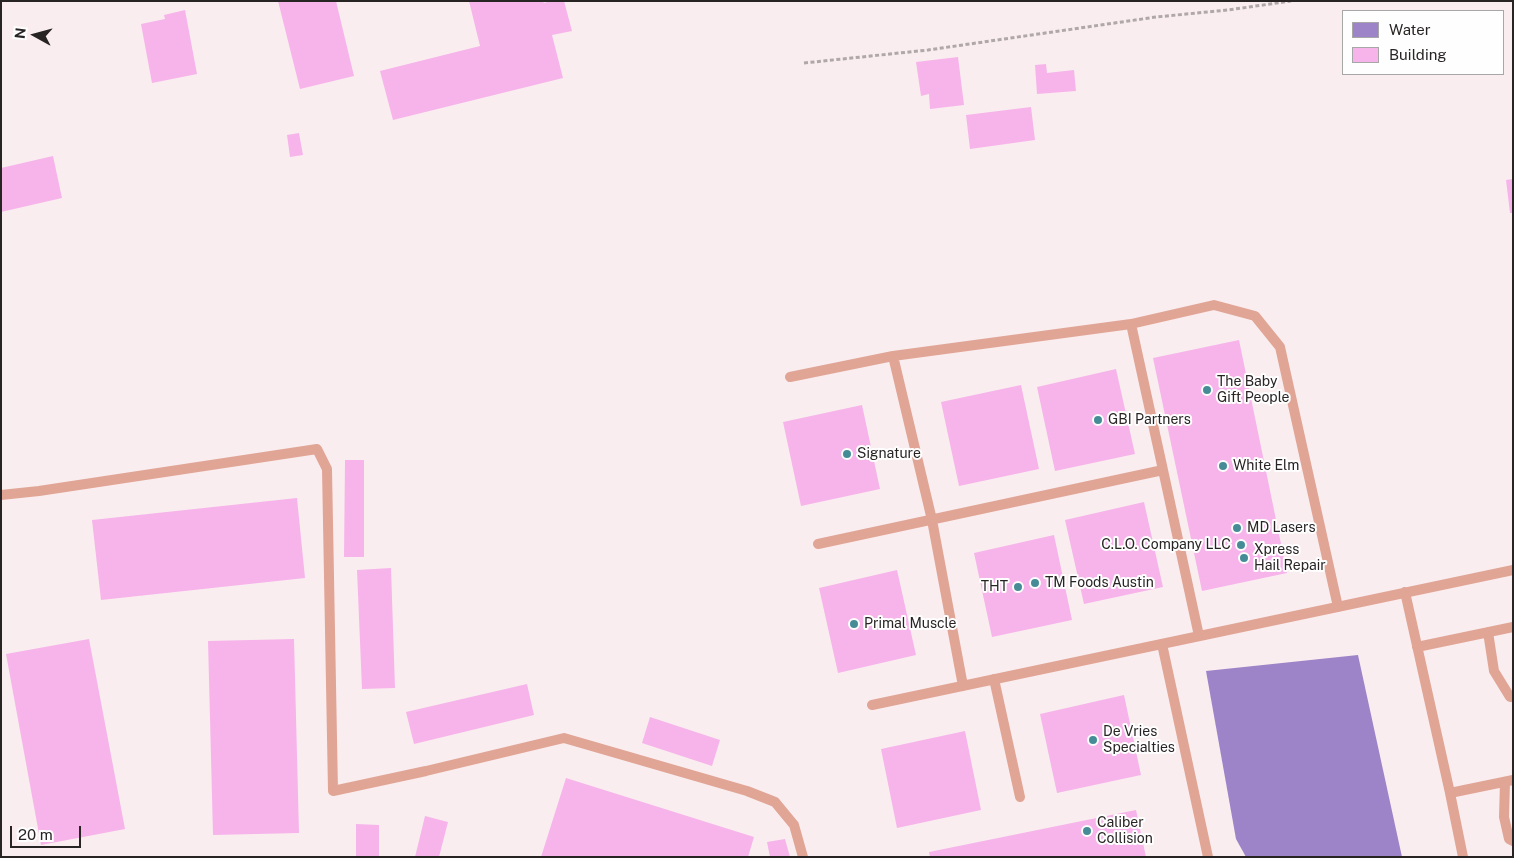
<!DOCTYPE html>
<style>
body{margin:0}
#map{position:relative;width:1514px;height:858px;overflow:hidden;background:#faedef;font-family:"Public Sans",sans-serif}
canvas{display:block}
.frame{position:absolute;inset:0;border:2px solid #282424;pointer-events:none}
.legend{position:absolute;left:1342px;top:10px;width:162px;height:65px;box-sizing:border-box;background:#fefefe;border:1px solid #a8a7a7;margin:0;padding:6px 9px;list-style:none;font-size:15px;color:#282424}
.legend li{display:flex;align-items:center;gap:10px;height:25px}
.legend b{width:25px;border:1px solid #a8a7a7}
.north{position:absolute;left:10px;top:10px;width:50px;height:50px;-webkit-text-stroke:4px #fefefe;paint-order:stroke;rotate:277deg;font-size:14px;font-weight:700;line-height:20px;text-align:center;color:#282424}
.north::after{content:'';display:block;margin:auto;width:18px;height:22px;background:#282424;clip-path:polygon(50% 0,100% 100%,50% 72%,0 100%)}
.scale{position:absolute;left:10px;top:826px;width:71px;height:22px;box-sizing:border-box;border:2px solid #282424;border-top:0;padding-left:6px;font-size:15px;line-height:18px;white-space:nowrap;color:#282424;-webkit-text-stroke:4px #fefefe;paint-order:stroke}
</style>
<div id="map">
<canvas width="1514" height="858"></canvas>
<div class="frame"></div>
<ul class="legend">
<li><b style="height:14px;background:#9d83c8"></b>Water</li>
<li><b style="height:14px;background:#f6b4eb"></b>Building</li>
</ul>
<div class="north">N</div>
<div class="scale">20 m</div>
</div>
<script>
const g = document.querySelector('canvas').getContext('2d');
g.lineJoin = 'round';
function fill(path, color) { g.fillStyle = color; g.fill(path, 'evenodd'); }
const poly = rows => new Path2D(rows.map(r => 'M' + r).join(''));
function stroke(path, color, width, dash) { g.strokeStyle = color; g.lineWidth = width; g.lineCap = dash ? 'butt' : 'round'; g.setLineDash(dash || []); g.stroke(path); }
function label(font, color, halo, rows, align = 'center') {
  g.font = font + ' "Public Sans",sans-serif'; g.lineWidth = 4; g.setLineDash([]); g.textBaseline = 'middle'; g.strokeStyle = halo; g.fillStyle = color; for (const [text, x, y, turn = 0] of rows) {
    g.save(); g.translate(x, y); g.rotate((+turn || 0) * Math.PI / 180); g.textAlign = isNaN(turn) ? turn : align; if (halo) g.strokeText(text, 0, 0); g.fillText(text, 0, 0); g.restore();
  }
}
const water = poly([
 [1358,655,1402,857,1246,857,1236,839,1206,671]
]);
const building = poly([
 [278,1,336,1,354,76,300,89],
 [469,1,543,1,544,3,550,1,564,1,572,31,552,35,563,78,393,120,380,71,480,46],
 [185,10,197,74,152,83,141,24,165,19,164,15],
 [958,57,964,105,930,109,929,94,921,96,916,62],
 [1046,64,1047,73,1074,70,1076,91,1037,94,1035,65],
 [1031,107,1035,140,970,149,966,115],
 [299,133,303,155,290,157,287,135],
 [53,156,62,198,1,212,1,168],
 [1513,179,1513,213,1510,213,1506,180],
 [1239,340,1287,573,1202,591,1153,358],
 [1116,369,1135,454,1055,471,1037,387],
 [1021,385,1039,469,959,486,941,402],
 [862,405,880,489,801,506,783,422],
 [345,460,364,460,364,557,344,557],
 [297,498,305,578,101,600,92,520],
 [1144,502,1163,587,1084,604,1065,520],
 [1054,535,1072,620,992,637,974,553],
 [391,568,395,688,362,689,357,570],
 [897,570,916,655,838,673,819,588],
 [89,639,125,829,41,845,6,654],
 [294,639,299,833,213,835,208,641],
 [527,684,534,715,414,744,406,712],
 [1124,695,1141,775,1057,793,1040,714],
 [650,717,720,740,712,766,642,743],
 [965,731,981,810,897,828,881,749],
 [566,778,754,837,748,857,541,857],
 [1136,810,1146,857,930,857,929,852],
 [425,816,448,822,439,857,415,857],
 [356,824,379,825,379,857,356,857],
 [785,839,790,857,770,857,767,842]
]);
const path = poly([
 [804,63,928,50,1156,17,1228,10,1291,1]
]);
const lane = poly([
 [893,356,932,520,963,686],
 [790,377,893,356,1131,324,1214,305,1255,316,1280,347,1338,607],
 [1163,470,1199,636],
 [1,495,39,491,317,449,327,469,333,791,426,771,564,738,747,791,775,802,794,825,803,857],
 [818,544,1163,470,1131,324],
 [1405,592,1450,793],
 [1488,632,1494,671,1510,697,1513,697],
 [1162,644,1208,857],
 [1417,647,1513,627],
 [994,679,1020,797],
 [872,705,1513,570],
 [1505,782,1504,817,1509,839,1513,841],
 [1463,857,1450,793,1513,780]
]);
const markers = [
 [1207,390,5,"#468c96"],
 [1098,420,5,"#468c96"],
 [847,454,5,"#468c96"],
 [1223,466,5,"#468c96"],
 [1237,528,5,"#468c96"],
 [1241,545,5,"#468c96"],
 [1244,558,5,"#468c96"],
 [1035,583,5,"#468c96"],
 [1018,587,5,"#468c96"],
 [854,624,5,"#468c96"],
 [1093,740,5,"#468c96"],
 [1087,831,5,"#468c96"]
];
const poiNames = [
 ["The Baby",1217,382],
 ["Gift People",1217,398],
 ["GBI Partners",1108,420],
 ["Signature",857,454],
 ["White Elm",1233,466],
 ["MD Lasers",1247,528],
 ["C.L.O. Company LLC",1231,545,"right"],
 ["Xpress",1254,550],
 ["Hail Repair",1254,566],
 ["TM Foods Austin",1045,583],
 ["THT",1008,587,"right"],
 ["Primal Muscle",864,624],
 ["De Vries",1103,732],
 ["Specialties",1103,748],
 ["Caliber",1097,823],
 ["Collision",1097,839]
];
fill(water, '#9d83c8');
fill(building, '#f6b4eb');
stroke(path, '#b0a7a8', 3, [4, 2.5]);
stroke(lane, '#e1a596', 10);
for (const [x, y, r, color] of markers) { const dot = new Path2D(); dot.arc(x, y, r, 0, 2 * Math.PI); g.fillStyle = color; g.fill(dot); stroke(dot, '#fefefe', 2); }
label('14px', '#282424', '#fefefe', poiNames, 'left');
</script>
